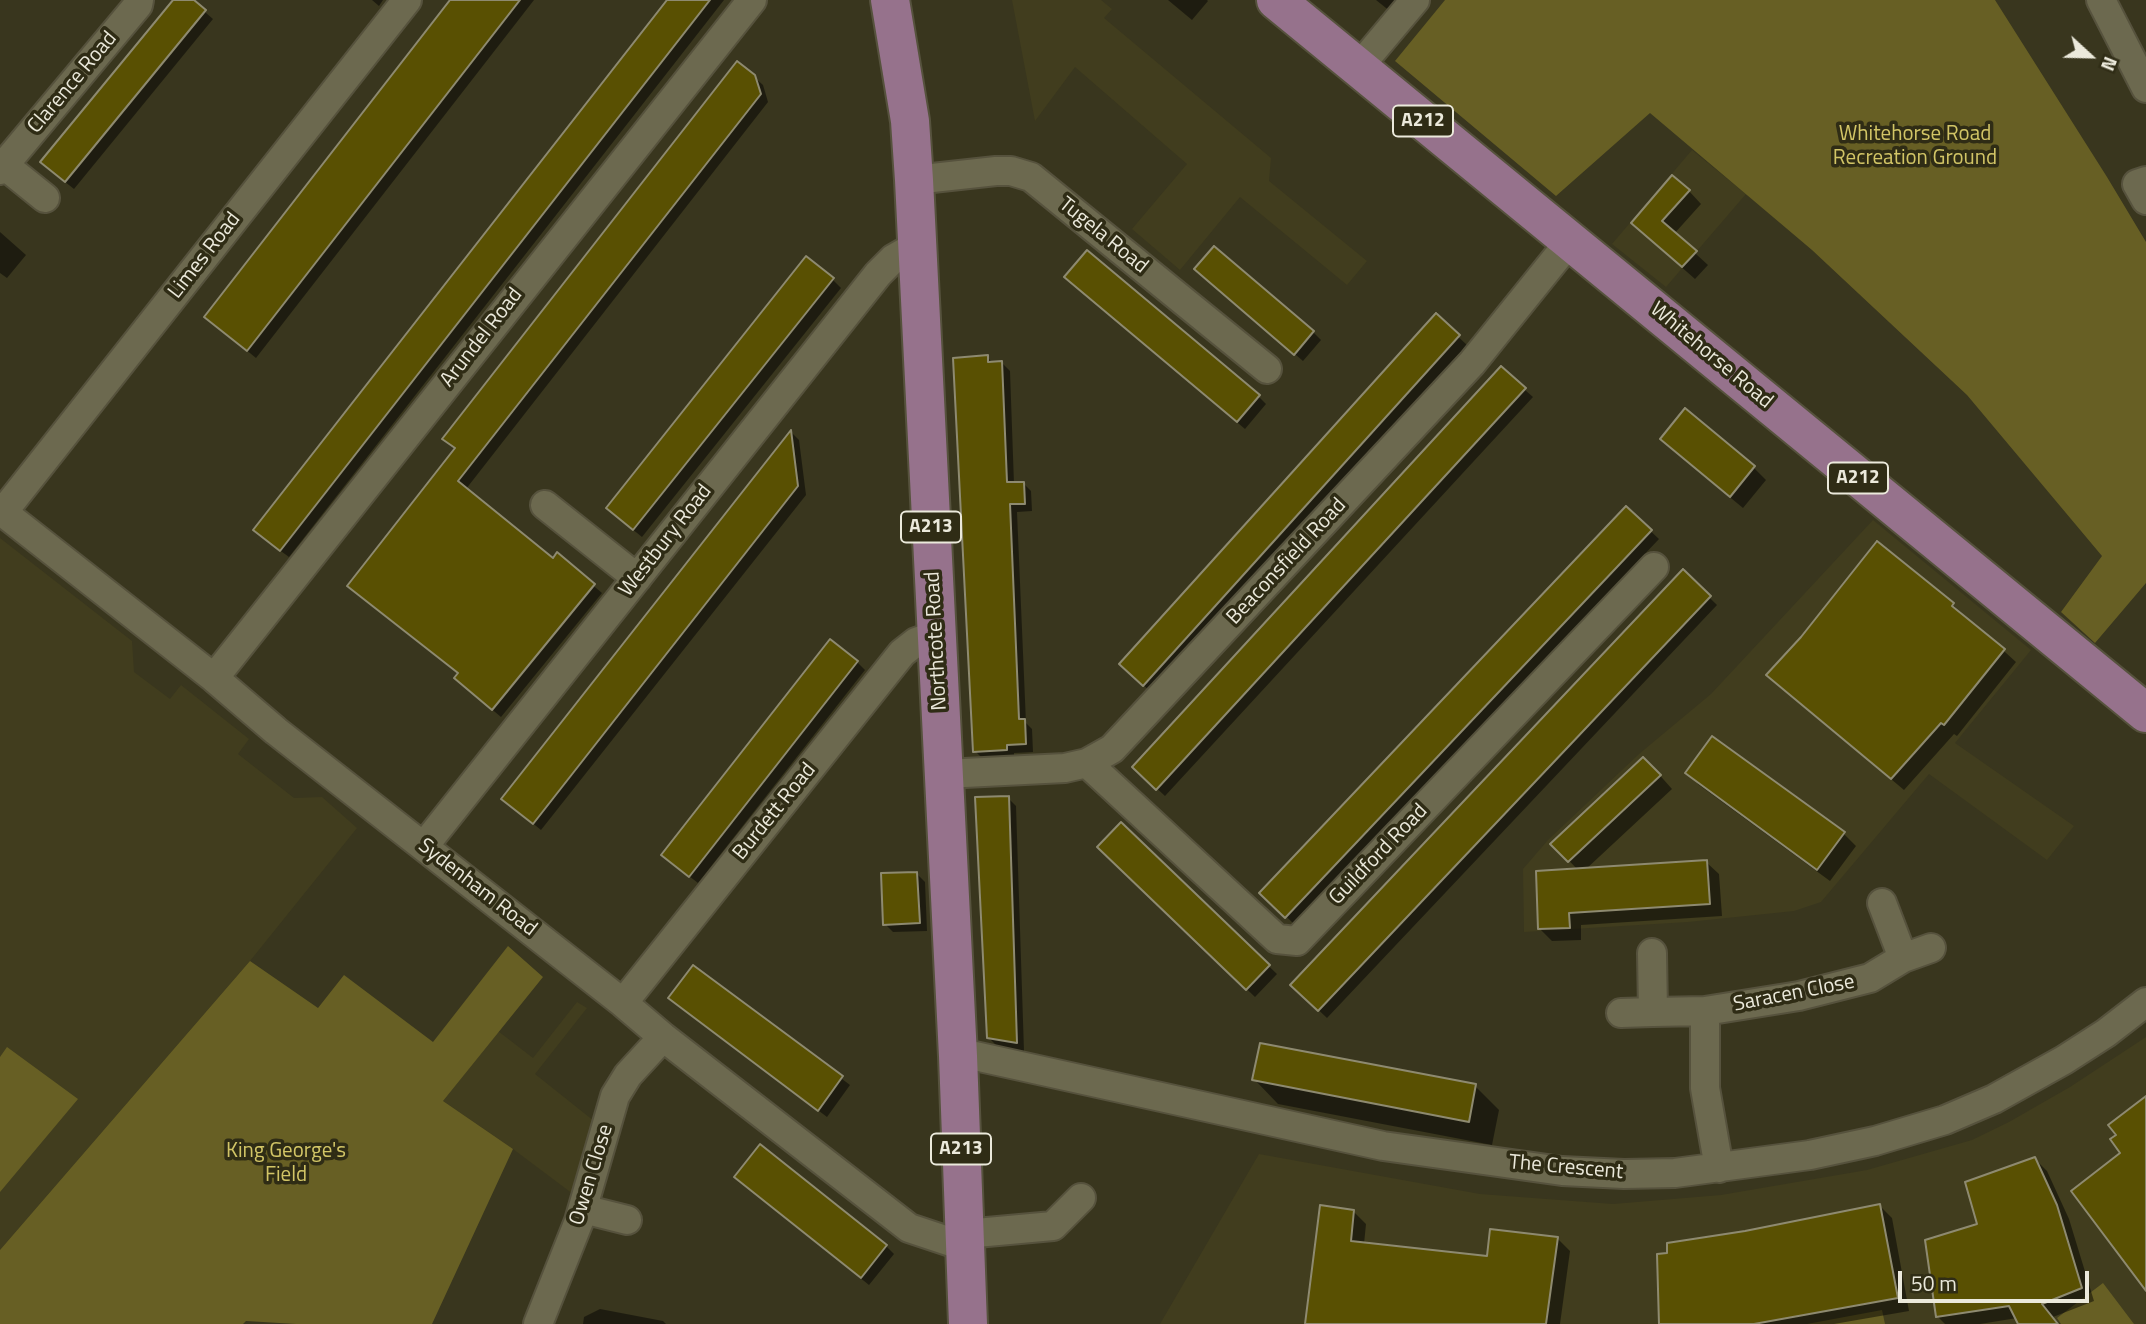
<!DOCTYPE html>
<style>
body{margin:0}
#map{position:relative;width:2146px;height:1324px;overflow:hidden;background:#39361e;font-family:"Titillium Web",sans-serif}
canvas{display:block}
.north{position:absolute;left:2055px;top:21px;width:70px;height:70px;-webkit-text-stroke:5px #2f2c15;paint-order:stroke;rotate:112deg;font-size:19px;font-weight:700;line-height:28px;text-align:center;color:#ebe9db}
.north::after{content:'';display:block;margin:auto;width:24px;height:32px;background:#ebe9db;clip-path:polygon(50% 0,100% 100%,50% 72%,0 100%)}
.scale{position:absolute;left:1898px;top:1271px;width:191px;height:32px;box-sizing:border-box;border:4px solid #ebe9db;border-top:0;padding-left:9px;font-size:21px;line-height:24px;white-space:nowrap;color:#ebe9db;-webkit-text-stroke:5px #2f2c15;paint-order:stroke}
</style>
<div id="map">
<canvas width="2146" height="1324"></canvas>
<div class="north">N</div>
<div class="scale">50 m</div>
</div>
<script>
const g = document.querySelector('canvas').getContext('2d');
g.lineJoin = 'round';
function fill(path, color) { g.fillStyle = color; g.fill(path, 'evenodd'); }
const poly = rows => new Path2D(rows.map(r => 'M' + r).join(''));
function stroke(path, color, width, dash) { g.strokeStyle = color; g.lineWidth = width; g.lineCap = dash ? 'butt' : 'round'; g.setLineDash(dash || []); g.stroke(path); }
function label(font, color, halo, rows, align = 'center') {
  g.font = font + ' "Titillium Web",sans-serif'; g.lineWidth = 7; g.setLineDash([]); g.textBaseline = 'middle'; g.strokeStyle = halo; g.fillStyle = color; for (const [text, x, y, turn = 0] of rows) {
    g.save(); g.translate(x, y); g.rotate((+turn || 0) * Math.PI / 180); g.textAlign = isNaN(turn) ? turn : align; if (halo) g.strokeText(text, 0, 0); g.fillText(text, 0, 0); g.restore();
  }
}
const built = poly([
 [1012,0,1101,0,1112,9,1104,18,1271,158,1269,181,1367,261,1347,285,1240,197,1180,270,1132,229,1187,164,1075,67,1035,121],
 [1692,150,1746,194,1666,287,1612,244],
 [1873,520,2031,650,1955,743,2074,826,2047,860,1929,774,1821,902,1794,911,1688,922,1524,932,1523,869,1548,840,1639,754,1711,694],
 [0,538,132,641,134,672,170,699,181,685,249,739,238,754,294,798,322,797,357,828,250,961,0,1250],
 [577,1002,587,1008,535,1074,594,1121,573,1194,513,1149,443,1101,498,1031,533,1058],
 [2146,1037,2146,1324,1160,1324,1259,1154,1480,1194,1613,1204,1721,1195,1867,1170,1972,1140,2009,1122,2070,1087]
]);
const green = poly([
 [1445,0,1995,0,2107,177,2146,242,2146,583,2095,643,2061,612,2102,556,1967,395,1812,250,1650,113,1556,196,1395,61],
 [508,946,543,977,443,1101,513,1149,432,1324,296,1324,246,1321,243,1324,0,1324,0,1250,250,961,318,1008,344,975,433,1042],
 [7,1047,78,1099,0,1192,0,1057],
 [2103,1283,2134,1324,2061,1324,2057,1318],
 [1882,1310,1885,1324,1807,1324]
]);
const shadow = poly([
 [175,0,191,0,213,19,74,189,50,170],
 [372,0,383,0,379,6],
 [452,0,534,0,256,358,206,317],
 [669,0,724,0,289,557,263,538],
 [1168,0,1207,0,1208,1,1192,20],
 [1376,0,1401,0,1391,12],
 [754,77,763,85,768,102,466,489,553,560,557,555,602,593,501,717,464,686,460,674,456,449,444,438],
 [1689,191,1701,204,1674,234,1708,265,1695,279,1645,235],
 [0,232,26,255,7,278,0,273],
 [1205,277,1313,332,1321,340,1303,361],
 [833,280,841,288,642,537,616,516],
 [1074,285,1258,396,1266,404,1245,429],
 [1436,316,1467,345,1152,693,1129,672],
 [987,357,994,364,1002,363,1010,371,1014,484,1023,483,1031,491,1032,511,1017,512,1026,723,1032,729,1033,752,1014,753,1014,757,983,759,975,751],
 [1525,390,1533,397,1165,796,1134,767],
 [792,433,799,440,806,495,541,830,503,799],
 [1674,451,1754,468,1766,480,1743,508],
 [1626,508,1659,539,1294,924,1262,893],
 [1683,572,1717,605,1327,1018,1292,985],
 [1953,605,2016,662,1957,736,1954,734,1904,790,1768,675],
 [857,662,865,670,698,883,671,862],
 [1656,771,1672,789,1585,870,1706,862,1719,874,1722,916,1581,925,1581,940,1552,941,1540,929,1578,870,1553,844],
 [1687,773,1844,834,1856,846,1830,881,1699,785],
 [1008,798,1016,806,1024,1051,997,1046,988,1037],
 [1121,825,1277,974,1255,997,1100,847],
 [917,874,925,882,927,931,893,932,885,924],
 [693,967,850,1085,827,1117,679,1005],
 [1254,1079,1475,1086,1499,1110,1492,1145,1278,1104],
 [2035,1159,2047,1171,2069,1219,2094,1301,2053,1317,2059,1324,2020,1324,2017,1318,1980,1324,1945,1324,1937,1316,1980,1225],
 [736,1177,886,1246,894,1254,869,1285],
 [1880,1206,1892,1218,1909,1311,1834,1324,1662,1324,1745,1233],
 [1353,1211,1366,1224,1364,1244,1489,1258,1557,1238,1570,1251,1560,1324,1306,1324],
 [600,1309,663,1321,666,1324,583,1324,584,1317]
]);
const building = poly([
 [173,0,194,0,206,10,65,182,40,162,173,0],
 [450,0,520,0,247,351,204,317,450,0],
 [667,0,710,0,280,551,253,530,667,0],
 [737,61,755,75,761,94,458,481,553,558,557,552,595,584,492,710,454,678,458,673,347,586,455,448,442,439,737,61],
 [1672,175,1690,190,1662,221,1697,251,1682,267,1631,223,1672,175],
 [1214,246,1314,331,1294,355,1194,269,1214,246],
 [1087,250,1260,395,1237,422,1064,277,1087,250],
 [806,256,834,278,633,530,606,508,806,256],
 [1436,313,1460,335,1143,686,1119,664,1436,313],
 [988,355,988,362,1002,361,1007,482,1024,482,1025,504,1010,504,1019,719,1025,719,1026,744,1007,745,1007,750,973,752,953,358,988,355],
 [1501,366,1526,388,1156,790,1132,767,1501,366],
 [1685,408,1755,466,1730,497,1660,439,1685,408],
 [791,430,798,486,533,824,501,799,791,430],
 [1626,506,1652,530,1285,918,1259,893,1626,506],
 [1877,541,1954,603,1952,606,2005,649,1944,725,1941,723,1891,779,1766,675,1801,637,1877,541],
 [1683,569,1711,596,1318,1011,1290,985,1683,569],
 [830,639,858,661,689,877,661,855,830,639],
 [1712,736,1845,832,1817,870,1685,773,1712,736],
 [1643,757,1661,775,1568,862,1550,844,1643,757],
 [1009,796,1017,1043,987,1038,975,797,1009,796],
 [1121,822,1270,965,1246,990,1097,847,1121,822],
 [1707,860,1710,904,1569,913,1570,928,1538,929,1536,871,1707,860],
 [917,872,920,923,883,925,881,873,917,872],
 [693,965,843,1076,818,1111,668,998,693,965],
 [1260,1043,1476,1084,1469,1122,1252,1080,1260,1043],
 [2146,1096,2146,1291,2071,1191,2120,1153,2110,1139,2116,1135,2108,1125,2146,1096],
 [760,1144,887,1245,861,1278,734,1177,760,1144],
 [2035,1157,2057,1205,2082,1288,2042,1304,2058,1324,2018,1324,2009,1306,1936,1317,1925,1240,1977,1224,1965,1182,2035,1157],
 [1880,1204,1898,1298,1754,1324,1659,1324,1657,1254,1667,1253,1667,1243,1745,1231,1880,1204],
 [1320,1205,1354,1210,1351,1241,1487,1256,1490,1229,1558,1237,1546,1324,1305,1324,1320,1205]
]);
const minor = poly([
 [2101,0,2146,88],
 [1358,68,1415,0],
 [4,165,45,198],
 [0,170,138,5,139,0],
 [914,180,996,171,1011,171,1031,177,1267,369],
 [2146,181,2137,184,2146,200],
 [545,505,637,578],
 [0,510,214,678,276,731,623,1003,663,1037,909,1228,951,1242,965,1242],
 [3,512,407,0],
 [214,678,752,0],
 [1087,763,1277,939,1297,941,1654,567],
 [944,774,1065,768,1087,763,1112,749,1472,363,1571,240],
 [424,846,878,274,893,259,907,251,918,248],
 [1652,953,1653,1012,1705,1011,1799,996,1870,978,1903,958,1882,903],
 [1903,958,1931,948],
 [623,1003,902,653,916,642,936,635],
 [1705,1011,1705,1088,1719,1168],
 [1621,1013,1653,1012],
 [958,1056,975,1056,1383,1146,1562,1171,1624,1174,1675,1173,1810,1155,1875,1141,1945,1120,1994,1099,2064,1060,2106,1033,2146,1002],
 [583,1209,627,1220],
 [965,1234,1053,1226,1081,1198],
 [538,1324,579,1221,615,1096,628,1075,663,1037]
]);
const primary = poly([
 [890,0,910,121,914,180,958,1056,968,1324],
 [1276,0,2146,713]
]);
const shields = [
 [1423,121,60],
 [1858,478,60],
 [931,527,60],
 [961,1149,60]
];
const shieldNames = [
 ["A212",1423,121],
 ["A212",1858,478],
 ["A213",931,527],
 ["A213",961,1149]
];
const streetNames = [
 ["Clarence Road",73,83,-50],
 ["Tugela Road",1103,236,39],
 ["Limes Road",205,256,-52],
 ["Arundel Road",482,338,-52],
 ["Whitehorse Road",1711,356,40],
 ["Westbury Road",666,541,-52],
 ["Beaconsfield Road",1287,562,-47],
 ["Northcote Road",937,641,-93],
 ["Burdett Road",775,812,-51],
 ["Guildford Road",1379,855,-46],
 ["Sydenham Road",477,888,38],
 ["Saracen Close",1794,994,-11],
 ["The Crescent",1566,1168,5],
 ["Owen Close",592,1175,-73]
];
const parkNames = [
 ["Whitehorse Road",1915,135],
 ["Recreation Ground",1915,159],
 ["King George's",286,1152],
 ["Field",286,1176]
];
fill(built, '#413d1e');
fill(green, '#675f24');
fill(shadow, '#0007');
fill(building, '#595002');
stroke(building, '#8e8a70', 2);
stroke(minor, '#56523d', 32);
stroke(primary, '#56523d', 42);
stroke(minor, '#6c694f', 28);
stroke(primary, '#96728c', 38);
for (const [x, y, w] of shields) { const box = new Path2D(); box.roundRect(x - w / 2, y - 15.5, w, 31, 5); g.fillStyle = '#2f2c15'; g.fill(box); stroke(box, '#ebe9db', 2); }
label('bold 19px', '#ebe9db', null, shieldNames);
label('21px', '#ebe9db', '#2f2c15', streetNames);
label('21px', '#d2c566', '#2f2c15', parkNames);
</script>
